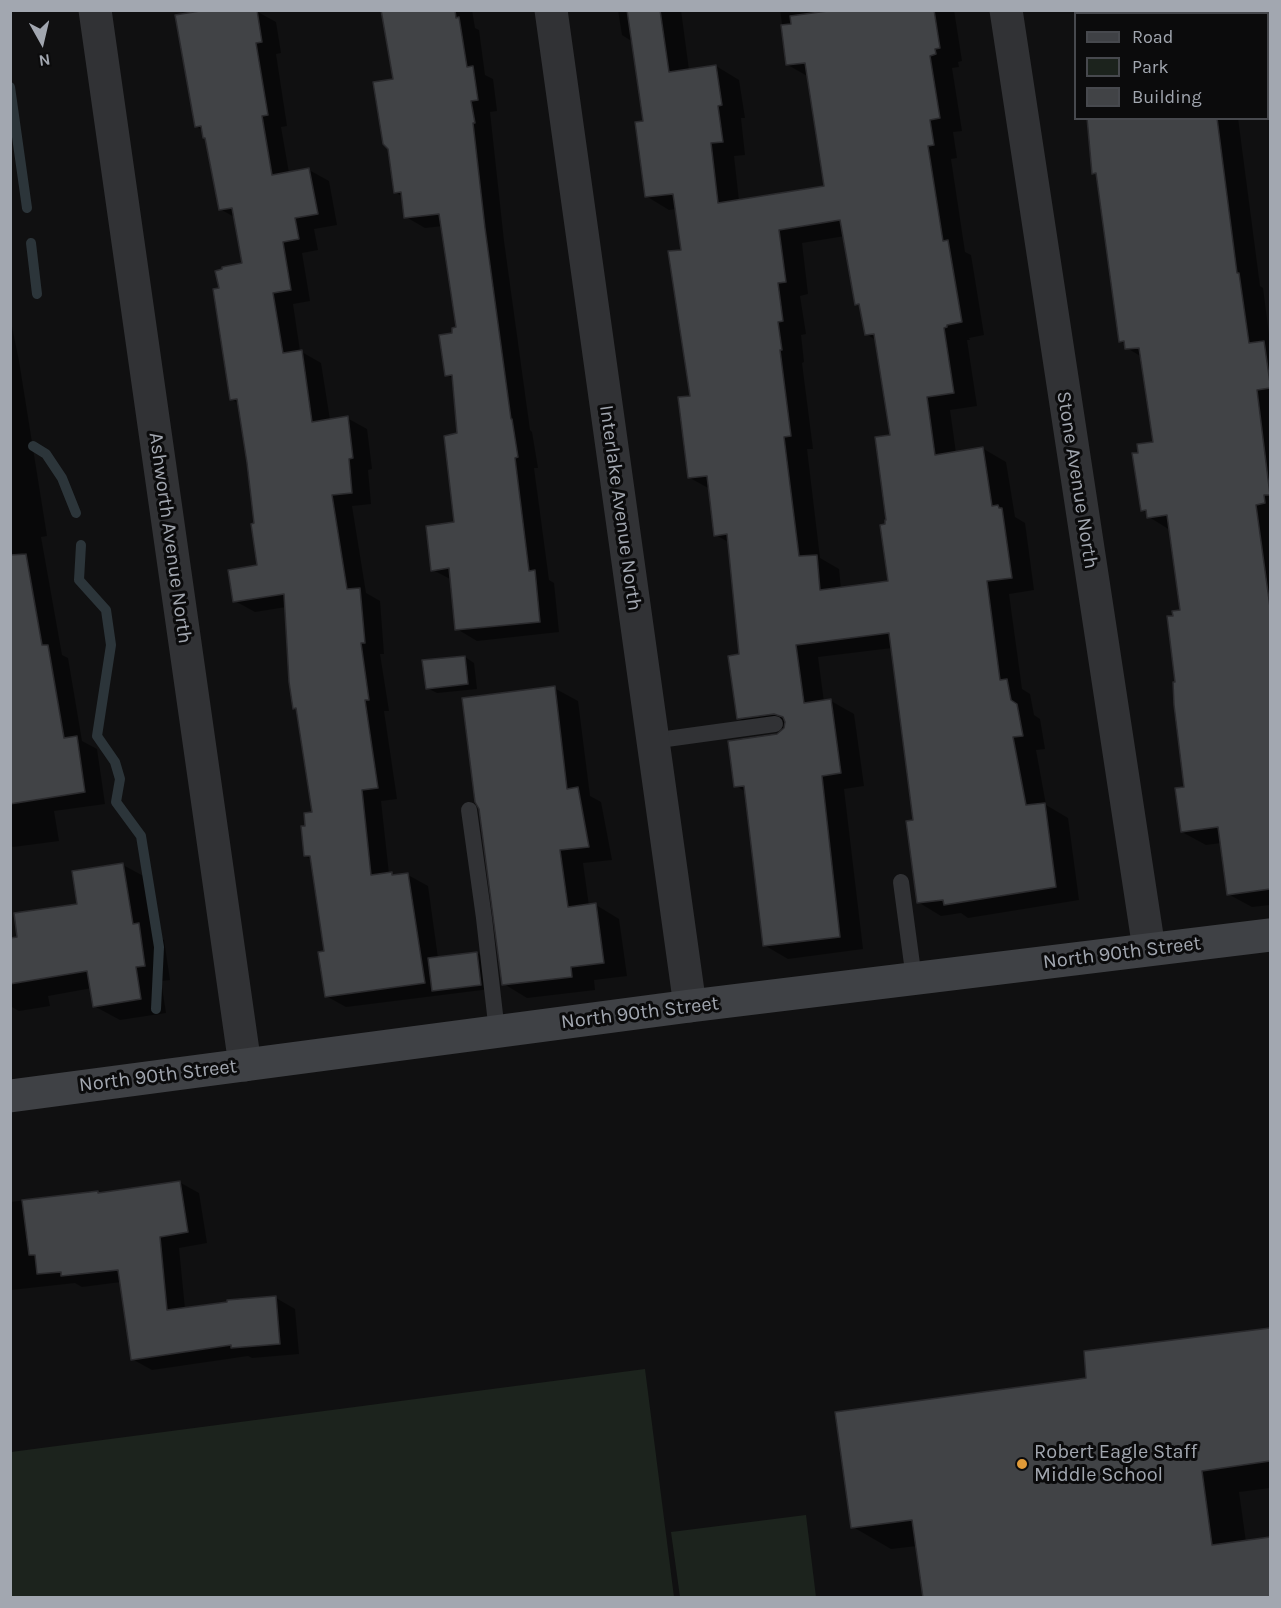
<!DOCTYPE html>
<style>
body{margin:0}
#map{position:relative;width:1281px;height:1608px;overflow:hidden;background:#101011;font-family:Karla,sans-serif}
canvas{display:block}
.frame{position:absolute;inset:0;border:12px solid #a2a7b0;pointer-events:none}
.legend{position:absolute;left:1074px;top:12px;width:195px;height:108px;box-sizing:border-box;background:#0b0b0c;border:2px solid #47494e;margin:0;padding:8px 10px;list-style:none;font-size:18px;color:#a2a7b0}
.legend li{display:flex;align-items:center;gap:12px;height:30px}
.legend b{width:30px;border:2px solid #47494e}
.north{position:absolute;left:12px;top:12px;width:60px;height:60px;-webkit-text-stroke:4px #0b0b0c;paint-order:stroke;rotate:172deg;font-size:16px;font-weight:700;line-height:24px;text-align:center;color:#a2a7b0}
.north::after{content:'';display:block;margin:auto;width:21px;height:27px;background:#a2a7b0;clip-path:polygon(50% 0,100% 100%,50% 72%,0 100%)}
</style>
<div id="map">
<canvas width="1281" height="1608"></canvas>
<div class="frame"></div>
<ul class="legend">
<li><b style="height:8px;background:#3f4145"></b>Road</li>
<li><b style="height:16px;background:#1c231d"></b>Park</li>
<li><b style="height:16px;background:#414346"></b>Building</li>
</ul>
<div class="north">N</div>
</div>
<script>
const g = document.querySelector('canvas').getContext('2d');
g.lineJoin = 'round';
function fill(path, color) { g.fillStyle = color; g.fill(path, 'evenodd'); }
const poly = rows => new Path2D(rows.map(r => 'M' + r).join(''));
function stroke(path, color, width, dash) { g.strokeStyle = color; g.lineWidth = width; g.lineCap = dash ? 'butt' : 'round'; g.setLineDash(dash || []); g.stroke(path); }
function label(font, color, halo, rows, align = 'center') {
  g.font = font + ' Karla,sans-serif'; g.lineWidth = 6; g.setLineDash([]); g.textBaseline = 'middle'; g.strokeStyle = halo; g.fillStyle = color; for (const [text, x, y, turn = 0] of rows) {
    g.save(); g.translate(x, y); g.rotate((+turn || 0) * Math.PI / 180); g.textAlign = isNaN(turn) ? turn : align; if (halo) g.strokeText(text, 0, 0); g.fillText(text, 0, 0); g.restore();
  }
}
const green = poly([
 [645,1369,674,1597,11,1597,11,1452],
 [806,1515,816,1597,680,1597,671,1532]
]);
const shadow = poly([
 [383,10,472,10,475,28,479,30,485,75,493,79,497,111,490,112,504,241,530,430,532,432,538,468,534,468,549,580,554,583,559,632,477,641,457,629,452,580,433,570,456,524,459,435,454,379,446,375,454,334,458,329,443,226,425,228,406,217,403,197,395,192,394,80],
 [618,10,681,10,689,70,716,66,739,80,745,118,741,118,745,155,734,156,739,201,826,187,809,77,788,65,780,10,954,10,962,61,958,62,959,67,952,68,962,131,953,132,957,158,951,159,965,252,971,255,984,335,969,338,970,340,967,340,977,406,950,410,956,453,982,448,1006,462,1015,517,1025,523,1034,590,1009,594,1022,689,1030,694,1034,715,1040,719,1045,749,1036,750,1046,805,1068,818,1079,900,968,918,961,913,941,916,918,902,915,822,892,648,818,657,824,702,831,701,854,714,864,786,844,789,863,949,788,959,764,945,746,792,736,786,778,736,788,728,761,731,738,718,740,656,730,543,716,535,710,489,690,478,692,397,682,251,676,209,669,210,646,196,645,122,633,42,622,35],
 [845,236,857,304,861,307,866,334,876,340,892,436,887,526,889,583,841,589,839,569,820,558,807,449,813,449,802,363,804,362,801,335,806,334,800,296,808,294,802,243],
 [1076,10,1212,10,1212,14,1079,14],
 [1259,10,1270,10,1270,90,1268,68,1268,14,1260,14],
 [256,11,276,22,281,53,276,54,287,126,281,127,289,173,309,170,329,181,337,225,314,229,318,250,302,253,310,301,293,304,300,351,321,363,330,420,347,418,367,429,372,469,368,470,371,504,352,506,366,593,380,601,384,654,380,654,389,711,384,711,397,799,381,801,389,874,396,876,408,875,428,886,438,958,477,953,487,959,490,989,346,1007,326,996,326,952,312,860,305,856,307,827,314,813,298,710,294,708,286,607,255,612,235,601,259,566,256,524,239,404,231,399,221,290,244,264,236,218,220,209,207,139,203,131,196,126],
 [1088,118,1238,118,1260,286,1263,288,1270,342,1270,905,1252,907,1228,894,1221,843,1206,845,1182,832,1186,788,1177,684,1175,617,1182,611,1170,530,1149,517,1147,513,1142,510,1140,454,1155,443,1142,357,1127,348,1126,345,1120,341,1098,175,1094,173],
 [10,317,19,361,47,536,41,537,62,655,68,658,82,741,97,749,105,804,54,811,59,841,13,847,10,845],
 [465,657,474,663,477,689,437,693,427,688],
 [554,688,578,701,590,796,601,802,612,860,583,863,589,906,596,905,619,919,627,976,594,980,595,990,527,998,504,984],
 [123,865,149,879,157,936,164,940,170,980,161,981,166,1013,120,1020,94,1006,92,988,48,996,50,1006,19,1011,10,1006,10,940,19,939,79,905],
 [179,1182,199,1193,207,1243,179,1248,185,1309,276,1298,295,1309,299,1354,252,1358,248,1356,152,1370,132,1359,121,1282,82,1287,75,1283,11,1290,12,1295,10,1295,10,1202,97,1192,100,1194],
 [1270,1330,1270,1488,1239,1492,1246,1542,1270,1539,1270,1598,924,1598,917,1546,891,1549,853,1527,1088,1380,1085,1353]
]);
const stream = poly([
 [10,87,27,208],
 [31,243,37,294],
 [33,446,46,454,62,478,76,513],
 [81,545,79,580,106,610,111,645,97,736,115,762,120,779,116,802,141,836,159,947,156,1009]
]);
const building = poly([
 [206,10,257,10,262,42,256,43,268,115,262,116,272,175,309,168,318,214,295,218,299,239,283,242,291,290,273,293,283,353,302,350,312,422,348,416,353,458,349,459,352,493,332,495,347,589,360,588,365,643,361,643,369,700,365,700,378,788,362,790,371,875,392,872,392,875,408,873,425,983,325,997,318,952,324,951,310,856,304,856,301,826,305,826,304,813,312,812,296,708,293,709,289,682,284,594,233,602,228,570,257,565,251,524,254,523,247,463,237,399,230,400,213,289,219,288,215,271,222,269,222,267,242,263,232,208,219,210,205,138,203,138,201,126,195,127,175,15,206,10],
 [381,10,455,10,456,18,459,17,467,67,473,66,478,100,471,101,475,123,473,123,485,228,511,419,512,419,518,457,515,458,529,571,535,570,540,622,455,630,449,568,431,571,426,526,454,522,444,436,457,433,452,375,445,376,439,335,452,333,452,328,456,327,439,214,404,218,401,192,394,193,388,149,383,144,373,82,393,79,381,10],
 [627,10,660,10,669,72,716,65,722,105,718,106,723,142,711,143,718,203,824,186,805,63,786,65,781,25,791,24,790,16,835,10,934,10,940,48,935,49,936,54,930,56,940,118,930,120,934,145,928,146,943,241,948,240,962,322,947,325,947,327,944,328,954,393,927,397,935,455,983,447,992,506,998,505,999,508,1002,508,1012,578,987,581,1000,680,1007,679,1011,700,1017,704,1023,736,1013,737,1026,805,1045,803,1056,887,944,905,943,900,917,903,906,821,913,820,889,633,796,645,804,703,831,699,841,773,822,776,840,937,763,946,744,786,734,787,728,741,777,734,784,728,785,722,783,717,774,714,737,719,728,656,739,654,727,534,714,536,707,476,688,478,678,397,690,396,668,251,681,250,673,194,645,197,635,122,643,121,627,10],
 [840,220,855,305,859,304,865,335,874,334,890,435,875,437,886,520,885,520,885,524,880,525,888,581,820,590,817,555,799,556,784,437,791,436,780,350,782,350,778,322,783,321,778,283,786,282,779,230,840,220],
 [1087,118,1217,118,1237,273,1239,273,1249,343,1264,341,1270,383,1270,388,1257,390,1270,495,1264,495,1265,503,1256,505,1270,607,1270,889,1227,895,1218,827,1181,832,1175,788,1184,787,1174,705,1173,682,1175,682,1167,616,1173,616,1172,611,1180,610,1167,515,1147,518,1146,510,1141,511,1132,453,1138,453,1137,444,1153,442,1139,348,1125,349,1124,341,1119,342,1096,173,1092,174,1087,118],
 [26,554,42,645,48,645,64,738,77,736,85,792,10,804,10,555,26,554],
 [465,656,468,684,426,689,422,660,465,656],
 [555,686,567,789,578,787,589,847,560,850,568,907,596,903,604,963,571,967,572,977,502,985,479,809,475,802,462,698,555,686],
 [123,863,133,924,139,923,145,966,136,967,141,999,93,1007,87,971,10,984,10,938,17,937,14,913,77,904,72,871,123,863],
 [477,952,481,985,432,991,428,958,477,952],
 [180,1181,188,1232,160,1237,167,1310,227,1302,227,1300,276,1296,280,1344,231,1348,231,1345,131,1360,118,1270,61,1276,61,1272,37,1274,35,1255,29,1255,22,1200,98,1191,98,1193,180,1181],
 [1270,1328,1270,1461,1202,1471,1212,1545,1270,1537,1270,1598,923,1598,912,1520,851,1528,835,1412,1086,1378,1084,1351,1270,1328]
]);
const lane = poly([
 [652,741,775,724],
 [469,810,484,918,497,1032],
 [901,882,914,979]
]);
const street = poly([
 [95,10,245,1065],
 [551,10,690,1006],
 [1006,10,1149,949]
]);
const secondary = poly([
 [10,1096,690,1006,1270,935]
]);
const markers = [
 [1022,1464,6,"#e09a38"]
];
const streetNames = [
 ["Stone Avenue North",1077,480,81],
 ["Interlake Avenue North",620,508,82],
 ["Ashworth Avenue North",170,538,82],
 ["North 90th Street",1122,953,-7],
 ["North 90th Street",640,1013,-7],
 ["North 90th Street",158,1076,-7]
];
const poiNames = [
 ["Robert Eagle Staff",1034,1452],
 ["Middle School",1034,1475]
];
fill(green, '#1c231d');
fill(shadow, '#0007');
stroke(stream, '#2c353a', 10);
fill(building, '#414346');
stroke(building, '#2a2a2d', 1.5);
stroke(lane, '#313235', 16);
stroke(street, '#313235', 33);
stroke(secondary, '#3f4145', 33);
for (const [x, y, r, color] of markers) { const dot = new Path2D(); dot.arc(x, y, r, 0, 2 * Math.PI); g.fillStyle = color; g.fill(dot); stroke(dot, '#0b0b0c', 2); }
label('20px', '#a2a7b0', '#0b0b0c', streetNames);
label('20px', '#a2a7b0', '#0b0b0c', poiNames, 'left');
</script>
